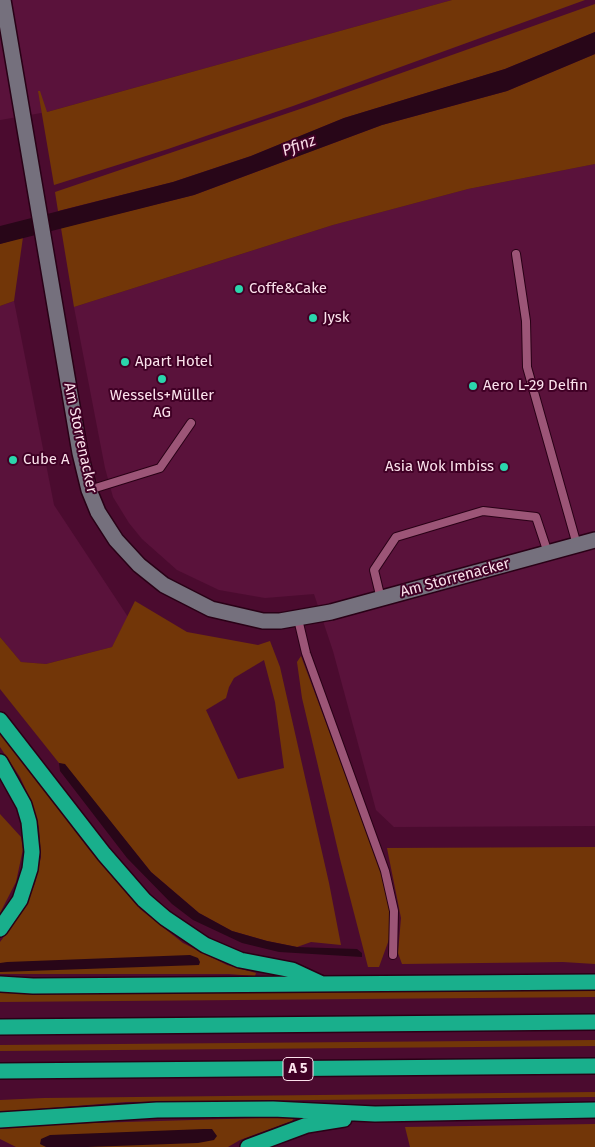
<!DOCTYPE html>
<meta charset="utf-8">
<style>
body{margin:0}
canvas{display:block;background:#4b0b2f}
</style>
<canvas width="595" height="1147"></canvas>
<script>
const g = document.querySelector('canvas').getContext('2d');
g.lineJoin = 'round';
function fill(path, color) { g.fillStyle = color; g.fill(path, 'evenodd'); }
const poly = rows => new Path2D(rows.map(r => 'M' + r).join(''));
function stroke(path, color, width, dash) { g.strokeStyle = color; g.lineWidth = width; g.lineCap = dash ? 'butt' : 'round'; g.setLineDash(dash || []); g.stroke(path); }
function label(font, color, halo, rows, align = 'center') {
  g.font = font + ' "Fira Sans",sans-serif'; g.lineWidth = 4; g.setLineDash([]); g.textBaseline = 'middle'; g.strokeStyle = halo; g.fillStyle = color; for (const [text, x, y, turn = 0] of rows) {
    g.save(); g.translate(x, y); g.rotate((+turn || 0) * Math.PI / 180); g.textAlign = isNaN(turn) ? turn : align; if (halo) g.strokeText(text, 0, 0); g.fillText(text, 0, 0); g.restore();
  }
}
const built = poly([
 [0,0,452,0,47,112,0,120],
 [595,164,595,826,394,827,376,810,333,651,314,594,265,598,219,590,177,570,142,539,129,523,113,497,105,468,74,307,333,225,468,189],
 [14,301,54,505,128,617,112,647,46,664,21,662,0,637,0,306]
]);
const green = poly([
 [452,0,585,0,293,106,168,149,54,185,38,91,40,91,47,112],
 [595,4,595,32,505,69,344,118,251,156,173,182,58,211,55,192,306,107],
 [595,54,595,164,468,189,333,225,74,307,61,228,194,195,382,125,507,91],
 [23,237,14,301,0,306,0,244],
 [135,601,187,632,258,645,270,641,280,667,329,883,341,945,311,942,297,947,267,941,232,931,199,913,151,872,65,765,59,763,0,689,0,637,21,662,46,664,112,647],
 [264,660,275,702,284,768,238,779,206,710,226,698,229,687,234,678],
 [301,656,379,865,390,907,391,934,379,967,368,967,340,859,302,698,297,662],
 [0,733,88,848,140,909,183,943,227,965,256,973,255,976,229,974,0,974,0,942,25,908,35,883,41,857,39,828,31,801,20,777,0,747],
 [0,814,21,837,23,849,16,882,0,913],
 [595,847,595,964,563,962,402,964,398,953,401,918,387,848],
 [595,988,595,997,0,1002,0,990],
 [595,1040,595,1046,0,1051,0,1045],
 [595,1092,595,1097,126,1102,0,1112,0,1100,44,1098],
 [292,1117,294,1118,292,1121,240,1140,228,1147,16,1147,0,1139,0,1129,60,1124],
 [595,1124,595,1147,410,1147,405,1127]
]);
const water = poly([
 [595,32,595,54,507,91,382,125,194,195,0,244,0,226,173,182,251,156,344,118,505,69],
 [59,763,65,764,151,872,199,913,232,931,267,941,297,947,357,949,362,953,362,957,279,952,242,943,193,920,172,904,127,858,60,771],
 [190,955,198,958,200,962,199,965,0,972,0,963,7,962],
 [204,1129,212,1129,217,1136,214,1140,198,1143,87,1147,46,1147,40,1144,41,1139,50,1135]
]);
const lane = poly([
 [516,254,526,321,527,367,577,545],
 [89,490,160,468,191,423],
 [381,599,374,570,396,537,483,511,536,517,548,553],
 [298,619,306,653,385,871,394,911,393,955]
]);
const secondary = poly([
 [3,0,80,453,89,490,98,512,116,540,139,565,164,585,211,609,263,621,280,621,331,612,595,540]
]);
const highway = poly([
 [0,720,104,854,144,900,165,918,205,945,240,960,292,970,320,983],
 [0,762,24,805,29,822,32,852,30,869,20,900,0,929],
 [0,984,33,986,595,982],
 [0,1027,595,1022],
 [0,1071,595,1066],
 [0,1120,157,1110,273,1109,375,1114,595,1110],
 [248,1147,307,1125,344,1119]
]);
const markers = [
 [239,289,5,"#2bd5ac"],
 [313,318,5,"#2bd5ac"],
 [125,362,5,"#2bd5ac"],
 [162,379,5,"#2bd5ac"],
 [473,386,5,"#2bd5ac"],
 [13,460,5,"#2bd5ac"],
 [504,467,5,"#2bd5ac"]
];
const shields = [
 [298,1069,30]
];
const shieldNames = [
 ["A 5",298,1069]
];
const poiNames = [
 ["Coffe&Cake",249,289],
 ["Jysk",323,318],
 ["Apart Hotel",135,362],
 ["Aero L-29 Delfin",483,386],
 ["Wessels+Müller",162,396,"center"],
 ["AG",162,413,"center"],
 ["Cube A",23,460],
 ["Asia Wok Imbiss",494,467,"right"]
];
const streetNames = [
 ["Am Storrenacker",80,438,78],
 ["Am Storrenacker",455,578,-15]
];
const waterNames = [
 ["Pfinz",299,146,-20]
];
fill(built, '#5a123b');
fill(green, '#723608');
fill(water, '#280618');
stroke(lane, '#290016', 10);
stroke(secondary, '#290016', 18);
stroke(highway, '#290016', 18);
stroke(lane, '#9c5577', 8);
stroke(secondary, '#75707d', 15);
stroke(highway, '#19af8c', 15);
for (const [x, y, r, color] of markers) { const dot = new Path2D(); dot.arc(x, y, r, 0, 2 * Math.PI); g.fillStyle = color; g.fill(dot); stroke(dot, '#400025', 2); }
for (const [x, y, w] of shields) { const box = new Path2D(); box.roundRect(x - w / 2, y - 11.5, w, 23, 4); g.fillStyle = '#400025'; g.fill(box); stroke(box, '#fbe2ec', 1); }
label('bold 14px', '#fbe2ec', null, shieldNames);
label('15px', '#fbe2ec', '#400025', poiNames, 'left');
label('15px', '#fbe2ec', '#400025', streetNames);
label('italic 16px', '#f6d8e4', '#400025', waterNames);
</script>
